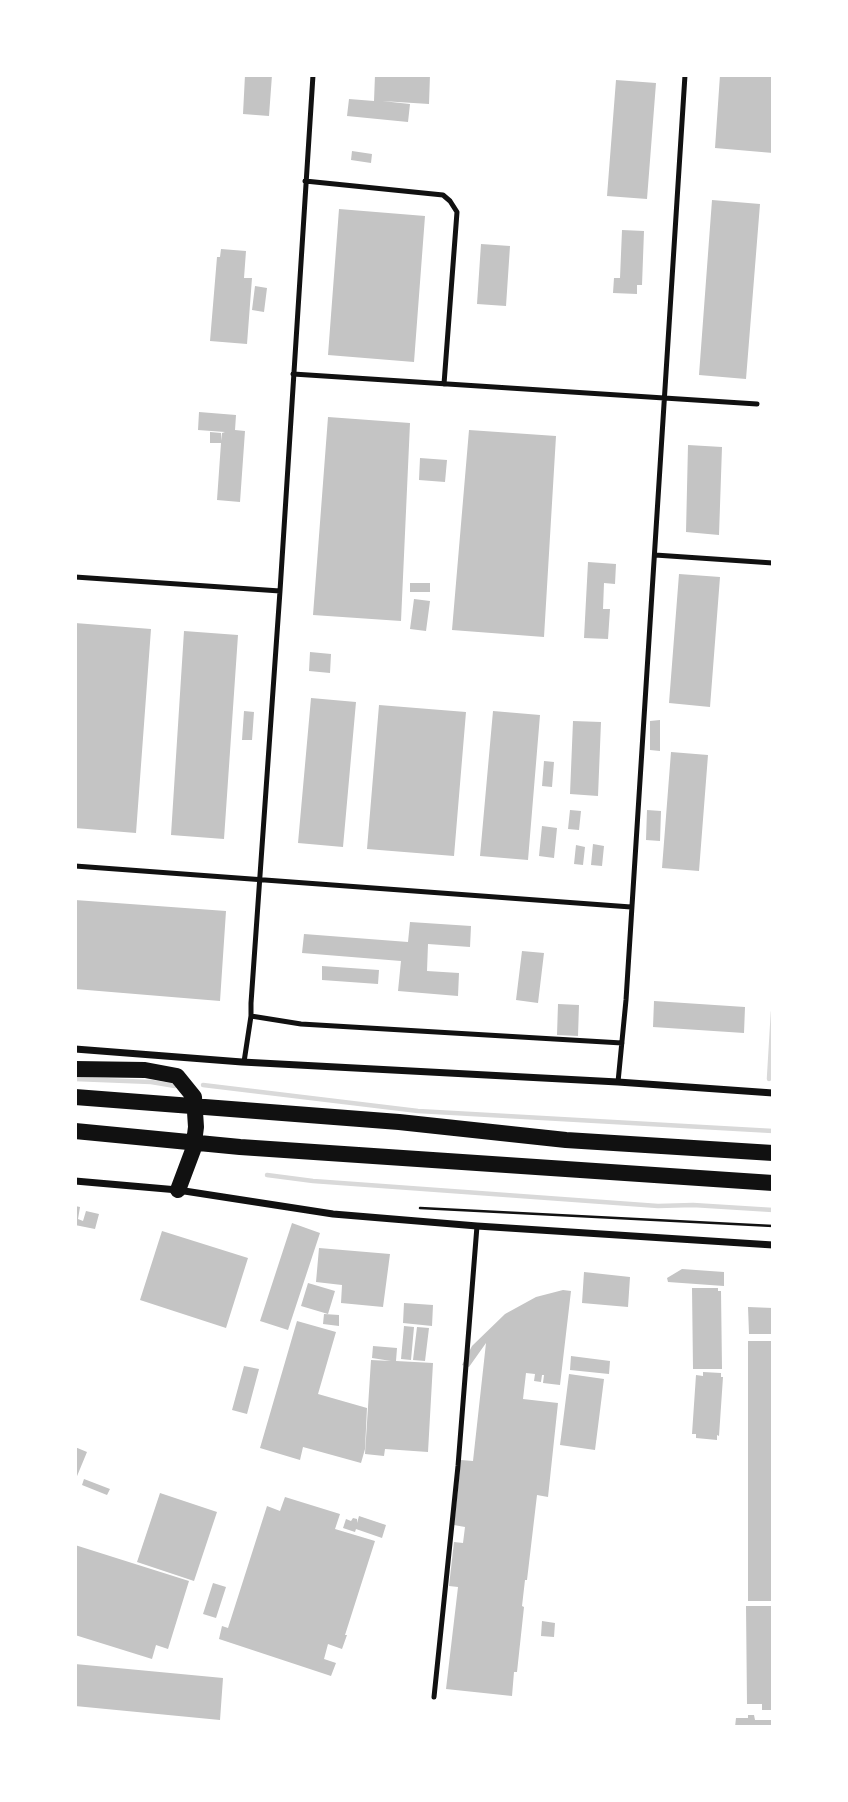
<!DOCTYPE html>
<style>
body{margin:0}
#map{position:relative;width:848px;height:1802px;overflow:hidden;background:#fff;font-family:Montserrat,sans-serif}
canvas{display:block}
.frame{position:absolute;inset:0;border:77px solid #fff;pointer-events:none}
</style>
<div id="map">
<canvas width="848" height="1802"></canvas>
<div class="frame"></div>
</div>
<script>
const g = document.querySelector('canvas').getContext('2d');
g.lineJoin = 'round';
const poly = rows => new Path2D(rows.map(r => 'M' + r).join(''));
function stroke(path, color, width, dash) { g.strokeStyle = color; g.lineWidth = width; g.lineCap = dash ? 'butt' : 'round'; g.setLineDash(dash || []); g.stroke(path); }
function fill(path, color) { g.fillStyle = color; g.fill(path, 'evenodd'); }
const stream = poly([
 [75,1079,151,1082,175,1086],
 [769,1079,773,1012],
 [203,1085,418,1111,773,1131],
 [267,1175,313,1181,658,1206,693,1205,773,1210]
]);
const building = poly([
 [245,75,272,75,269,116,243,114],
 [375,75,430,75,429,104,382,101,410,104,408,122,347,116,349,99,374,101],
 [720,75,773,75,773,153,715,148],
 [616,80,656,83,647,199,607,196],
 [352,151,372,154,371,163,351,160],
 [712,200,760,204,746,379,699,375],
 [339,209,425,216,414,362,328,355],
 [622,230,644,231,642,285,637,285,637,294,613,293,614,278,620,278],
 [481,244,510,246,506,306,477,304],
 [221,249,246,251,244,278,252,278,247,344,210,341,217,257,220,257],
 [255,286,267,288,264,312,252,310],
 [199,412,236,415,235,430,245,431,240,502,217,500,221,443,210,443,210,432,221,433,222,441,222,433,225,432,198,430],
 [328,417,410,423,401,621,313,615],
 [469,430,556,436,544,637,452,630],
 [688,445,722,447,719,535,686,532],
 [420,458,447,460,445,482,419,480],
 [588,562,616,564,615,584,604,583,603,609,610,609,608,639,584,638],
 [679,574,720,577,710,707,669,703],
 [410,583,430,583,430,592,410,592],
 [414,599,430,601,426,631,410,629],
 [75,623,151,629,136,833,75,828],
 [184,631,238,635,224,839,171,835],
 [310,652,331,654,330,673,309,671],
 [311,698,356,702,343,847,298,843],
 [379,705,466,712,454,856,367,849],
 [244,711,254,712,252,740,242,740],
 [493,711,540,715,528,860,480,856],
 [660,720,660,751,650,750,650,721],
 [573,721,601,722,598,796,570,794],
 [671,752,708,755,699,871,662,868],
 [544,761,554,762,552,787,542,786],
 [570,810,581,811,579,830,568,829],
 [647,810,661,811,660,841,646,840],
 [542,826,557,828,554,858,539,856],
 [593,844,604,846,602,866,591,865],
 [576,845,585,847,583,865,574,864],
 [75,900,226,911,220,1001,75,989],
 [410,922,471,926,470,947,428,944,427,971,459,973,458,996,398,991,401,961,302,953,304,934,408,942],
 [522,951,544,953,538,1003,516,1000],
 [322,966,379,970,378,984,322,980],
 [654,1001,745,1007,744,1033,653,1027],
 [558,1004,579,1005,578,1036,557,1035],
 [75,1206,80,1207,78,1219,83,1221,86,1211,99,1214,95,1229,75,1225],
 [292,1223,320,1233,288,1330,260,1321],
 [162,1231,248,1258,226,1328,140,1300],
 [319,1248,390,1254,383,1307,341,1303,342,1285,316,1282],
 [682,1269,724,1272,724,1286,668,1282,667,1278],
 [584,1272,630,1277,628,1307,582,1303],
 [308,1283,335,1291,328,1314,301,1306],
 [692,1288,718,1288,718,1291,721,1291,722,1369,693,1369],
 [563,1290,571,1291,560,1385,543,1383,544,1375,542,1375,541,1382,534,1381,535,1374,526,1373,523,1399,558,1403,548,1497,537,1495,527,1580,525,1580,522,1606,524,1607,517,1672,514,1672,512,1696,446,1689,458,1587,449,1586,454,1542,463,1543,465,1527,454,1525,461,1460,473,1461,486,1343,469,1367,462,1365,472,1346,505,1314,536,1297],
 [404,1303,433,1305,432,1326,403,1323],
 [748,1307,773,1308,773,1334,749,1334],
 [324,1314,339,1315,339,1326,323,1324],
 [297,1321,336,1332,318,1394,367,1408,365,1449,361,1463,303,1447,300,1460,260,1448],
 [404,1326,414,1327,411,1360,401,1359],
 [417,1327,429,1328,425,1361,413,1360],
 [748,1341,773,1341,773,1601,748,1601],
 [373,1346,397,1348,396,1361,433,1363,428,1452,385,1449,384,1456,365,1454,371,1360,391,1361,372,1358],
 [571,1356,610,1361,609,1374,570,1370],
 [244,1366,259,1369,247,1414,232,1410],
 [703,1372,721,1373,721,1377,723,1377,719,1436,717,1435,717,1440,696,1438,696,1434,692,1434,696,1375,703,1376],
 [569,1374,604,1379,595,1450,560,1445],
 [75,1447,87,1452,75,1481],
 [84,1479,110,1489,107,1495,82,1485],
 [160,1493,217,1512,194,1581,137,1562],
 [285,1497,340,1514,335,1529,375,1541,345,1635,347,1635,342,1649,328,1644,324,1659,336,1663,331,1676,219,1639,222,1626,228,1628,267,1506,280,1511],
 [359,1516,386,1525,382,1538,356,1529,355,1532,343,1528,346,1519,351,1521,353,1518,357,1519,357,1523],
 [75,1545,189,1581,168,1649,156,1645,152,1659,75,1635],
 [213,1583,226,1587,216,1618,203,1614],
 [746,1606,773,1606,773,1710,762,1710,762,1704,747,1704],
 [542,1621,555,1623,554,1637,541,1636],
 [75,1664,223,1678,220,1720,75,1706],
 [748,1715,754,1715,755,1720,773,1720,773,1727,735,1727,736,1718,748,1718]
]);
const path = poly([
 [420,1208,773,1226]
]);
const service = poly([
 [305,181,443,195,450,201,457,212,444,384],
 [293,374,757,404],
 [655,555,773,563],
 [75,577,280,591],
 [75,866,631,907],
 [251,1016,301,1024,622,1043],
 [244,1062,251,1016,251,1003,280,591,313,75],
 [618,1082,626,1000,685,75],
 [434,1697,458,1466,477,1226]
]);
const minor = poly([
 [75,1049,242,1062,618,1082,773,1093],
 [75,1181,178,1190,333,1214,477,1226,773,1245]
]);
const trunk = poly([
 [75,1069,145,1070,177,1076,194,1097,196,1127,193,1150,178,1190],
 [75,1097,399,1122,566,1140,773,1153],
 [75,1131,240,1147,773,1183]
]);
stroke(stream, '#d9d9d9', 4.5);
fill(building, '#c4c4c4');
stroke(path, '#111', 2.5);
stroke(service, '#111', 5);
stroke(minor, '#111', 7);
stroke(trunk, '#111', 16);
</script>
